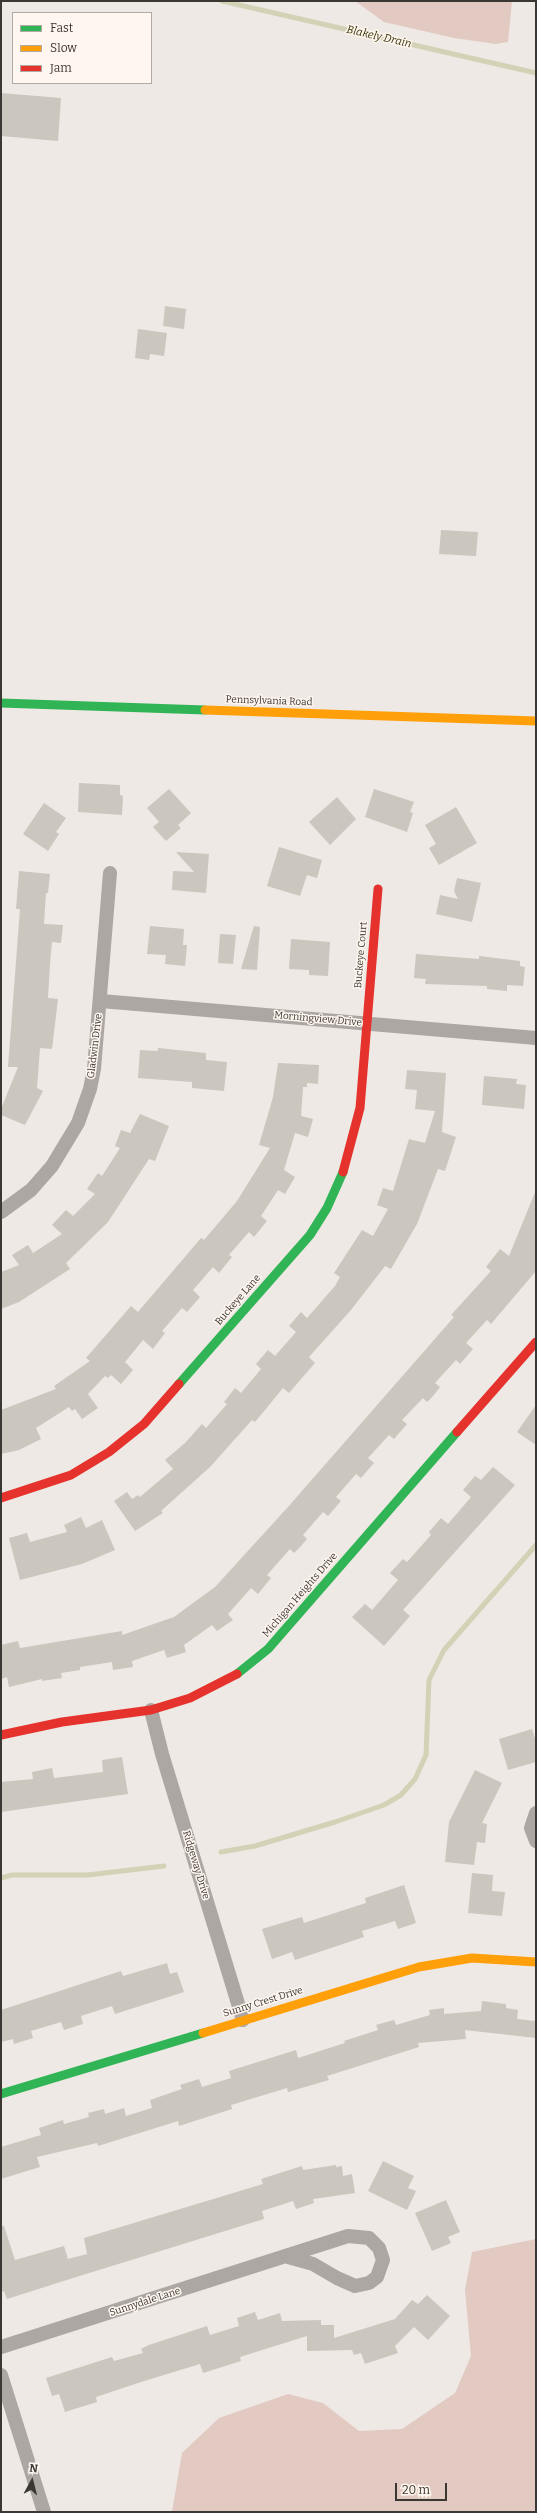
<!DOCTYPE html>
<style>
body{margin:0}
#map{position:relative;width:537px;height:2513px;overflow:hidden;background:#eee9e4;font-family:Bitter,serif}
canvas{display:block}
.frame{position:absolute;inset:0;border:2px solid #3b3733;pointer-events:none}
.legend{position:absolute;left:12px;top:12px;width:140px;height:72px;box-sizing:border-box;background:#fff7ef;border:1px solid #b1aaa4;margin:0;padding:5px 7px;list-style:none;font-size:12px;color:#3b3733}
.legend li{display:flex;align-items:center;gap:8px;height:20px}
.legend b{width:20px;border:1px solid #b1aaa4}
.north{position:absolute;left:12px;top:2461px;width:40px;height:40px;-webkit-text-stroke:3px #fff7ef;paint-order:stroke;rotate:7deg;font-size:11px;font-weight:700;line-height:16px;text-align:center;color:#3b3733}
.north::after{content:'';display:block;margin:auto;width:14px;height:18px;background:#3b3733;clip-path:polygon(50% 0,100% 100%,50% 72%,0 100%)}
.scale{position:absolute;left:395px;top:2483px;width:52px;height:18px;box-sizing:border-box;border:2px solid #3b3733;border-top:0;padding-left:5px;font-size:12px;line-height:14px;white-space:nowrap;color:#3b3733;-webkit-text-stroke:3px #fff7ef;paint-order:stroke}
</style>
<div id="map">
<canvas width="537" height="2513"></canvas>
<div class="frame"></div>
<ul class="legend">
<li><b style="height:5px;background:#30b455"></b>Fast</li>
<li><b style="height:5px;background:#ff9f0a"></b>Slow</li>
<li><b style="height:5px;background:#e5322d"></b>Jam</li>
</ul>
<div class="north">N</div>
<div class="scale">20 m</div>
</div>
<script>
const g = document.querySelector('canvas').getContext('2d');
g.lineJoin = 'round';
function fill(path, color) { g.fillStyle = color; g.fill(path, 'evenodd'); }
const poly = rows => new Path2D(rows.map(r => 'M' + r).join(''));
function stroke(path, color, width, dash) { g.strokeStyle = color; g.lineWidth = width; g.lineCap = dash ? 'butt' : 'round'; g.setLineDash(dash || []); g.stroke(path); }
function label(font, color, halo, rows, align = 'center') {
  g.font = font + ' Bitter,serif'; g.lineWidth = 3; g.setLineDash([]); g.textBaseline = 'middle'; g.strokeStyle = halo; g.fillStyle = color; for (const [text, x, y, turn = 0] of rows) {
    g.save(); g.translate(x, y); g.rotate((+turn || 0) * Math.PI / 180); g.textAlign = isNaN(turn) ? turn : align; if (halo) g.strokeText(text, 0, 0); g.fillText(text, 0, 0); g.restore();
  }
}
const forest = poly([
 [355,1,512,1,508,42,496,44,454,38,384,22],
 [536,2239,536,2512,172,2512,182,2453,219,2418,288,2394,323,2403,359,2431,402,2429,455,2393,471,2356,465,2290,472,2252]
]);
const stream = poly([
 [222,1,536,73],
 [221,1852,255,1846,335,1822,384,1805,401,1795,415,1779,426,1755,429,1680,444,1650,536,1545],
 [1,1878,12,1875,88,1875,164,1866]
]);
const building = poly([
 [1,93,61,98,58,141,1,136],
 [165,306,186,309,184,329,163,326],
 [138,329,167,333,164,356,150,354,149,360,135,358],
 [441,530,478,532,476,556,439,554],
 [79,783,120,785,120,795,123,796,122,815,78,812],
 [169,789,191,813,178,825,181,828,166,841,153,827,159,822,147,808],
 [374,789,414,802,410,812,413,813,407,832,365,817],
 [337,797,356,819,330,845,309,822],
 [44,803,66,818,56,832,59,834,48,851,23,834],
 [456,807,477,843,439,865,429,848,436,844,425,825],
 [279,847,322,860,317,878,307,875,300,896,267,886],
 [176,852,209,854,206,893,172,890,173,871,194,872],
 [19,871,50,874,48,893,46,893,44,924,63,925,61,943,52,942,50,964,48,998,58,999,52,1049,40,1048,37,1088,43,1091,25,1125,1,1115,1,1109,18,1067,8,1067,20,909,16,909],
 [457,878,481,883,472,922,436,914,440,895,458,899,454,891],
 [150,926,184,929,183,945,187,945,185,966,165,964,166,955,147,954],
 [254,926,260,927,257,970,241,969],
 [220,934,236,935,233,964,218,963],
 [291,939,330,942,328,976,309,975,309,970,289,969],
 [416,954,479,959,479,956,520,961,520,966,525,967,523,986,507,985,507,991,487,989,487,986,425,984,426,979,414,978],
 [158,1048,206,1053,206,1060,227,1062,224,1091,192,1088,192,1082,138,1078,140,1050,158,1051],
 [278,1063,319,1065,318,1084,307,1083,307,1087,303,1087,301,1116,313,1119,308,1137,295,1133,284,1170,295,1177,285,1194,278,1190,261,1216,267,1221,254,1237,249,1232,229,1255,232,1257,219,1273,213,1267,193,1290,200,1297,187,1312,182,1308,162,1331,165,1333,153,1349,143,1340,125,1362,133,1370,121,1384,111,1375,108,1378,105,1376,88,1394,98,1408,82,1419,75,1409,72,1411,69,1407,36,1428,41,1439,19,1450,1,1454,1,1410,56,1389,54,1386,90,1361,86,1358,131,1306,138,1312,201,1238,204,1240,237,1201,270,1148,259,1145,273,1097],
 [407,1070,446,1073,442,1132,456,1137,445,1171,438,1169,417,1224,391,1269,385,1266,351,1310,309,1357,315,1363,289,1393,283,1388,255,1422,252,1420,210,1467,161,1511,163,1513,135,1531,114,1501,127,1492,132,1499,138,1495,140,1497,173,1469,165,1460,185,1443,202,1424,206,1428,227,1404,224,1402,235,1388,241,1393,261,1369,256,1364,268,1350,275,1356,296,1332,289,1326,301,1312,307,1318,335,1286,340,1277,334,1273,362,1230,373,1236,388,1209,377,1205,383,1188,393,1191,409,1139,425,1143,435,1111,415,1109,417,1090,405,1089],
 [484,1076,517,1079,516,1084,526,1085,524,1109,482,1105],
 [140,1114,169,1126,155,1161,149,1159,108,1222,66,1263,70,1269,19,1302,1,1309,1,1272,19,1265,12,1255,28,1245,33,1253,62,1234,52,1225,66,1210,73,1216,95,1194,87,1189,98,1173,102,1176,120,1148,115,1146,121,1130,130,1133],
 [536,1190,536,1271,491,1324,487,1320,466,1343,473,1349,460,1364,456,1360,435,1383,440,1387,434,1395,427,1402,423,1398,402,1420,407,1424,394,1439,389,1435,368,1458,374,1463,361,1478,356,1474,336,1497,341,1501,328,1516,323,1512,303,1535,307,1539,301,1546,294,1553,290,1549,267,1575,271,1578,258,1594,251,1588,228,1614,233,1620,217,1631,212,1625,184,1645,186,1652,167,1658,164,1650,132,1661,133,1667,113,1670,112,1662,80,1667,80,1670,61,1673,62,1678,42,1681,42,1679,9,1687,7,1677,1,1679,1,1645,18,1641,20,1648,122,1631,122,1635,174,1617,215,1587,288,1507,454,1317,451,1315,491,1271,486,1267,500,1249,509,1256],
 [536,1405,536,1445,517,1432],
 [493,1467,515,1485,403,1610,410,1616,384,1646,352,1617,365,1604,372,1610,398,1580,390,1573,403,1559,407,1562,431,1535,429,1532,441,1518,448,1524,471,1497,463,1490,475,1476,481,1480],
 [81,1517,86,1528,102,1520,115,1550,82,1564,20,1580,9,1538,27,1533,30,1542,67,1532,64,1525],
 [532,1729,536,1742,536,1762,508,1770,499,1739],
 [122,1757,128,1794,1,1812,1,1782,33,1779,32,1772,52,1768,54,1778,103,1772,102,1760],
 [475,1770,502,1783,482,1823,487,1824,485,1843,477,1842,474,1865,445,1862,449,1822],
 [472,1873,493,1875,492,1891,505,1892,502,1916,468,1913],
 [404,1885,416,1923,398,1929,395,1921,362,1931,364,1937,295,1960,292,1952,272,1959,262,1929,302,1917,304,1923,366,1903,365,1898],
 [167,1963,170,1974,177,1972,184,1992,115,2014,112,2006,81,2016,83,2024,64,2030,61,2022,31,2031,33,2038,14,2044,13,2039,1,2042,1,2010,121,1971,123,1976],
 [482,2001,506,2004,506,2008,518,2010,517,2019,536,2021,536,2038,465,2030,466,2039,418,2043,419,2047,327,2076,329,2080,288,2092,287,2088,231,2105,232,2109,179,2126,178,2121,98,2146,97,2143,37,2157,40,2167,1,2179,1,2147,41,2135,39,2128,63,2120,64,2124,89,2117,88,2113,104,2109,105,2114,124,2108,126,2116,152,2108,150,2100,182,2089,180,2085,199,2079,202,2087,231,2078,229,2071,296,2050,298,2058,345,2043,344,2041,378,2030,376,2025,394,2020,396,2025,430,2015,429,2010,444,2008,444,2014,481,2011],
 [383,2161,414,2176,408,2188,416,2191,407,2210,368,2191],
 [336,2165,336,2167,342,2166,343,2176,352,2174,355,2193,313,2199,314,2203,296,2209,293,2201,262,2211,264,2219,73,2278,7,2299,4,2291,1,2292,1,2226,4,2226,15,2260,64,2246,68,2259,87,2254,84,2238,263,2184,261,2179,302,2166,303,2170],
 [446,2200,460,2232,448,2237,451,2243,432,2251,415,2213],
 [427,2295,450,2316,428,2340,414,2327,395,2346,398,2353,365,2364,361,2353,354,2355,352,2350,307,2351,307,2336,240,2357,241,2361,203,2373,200,2364,141,2382,96,2397,97,2402,65,2412,59,2394,52,2396,46,2378,112,2357,114,2361,143,2353,141,2349,149,2345,207,2326,210,2335,239,2326,237,2318,255,2312,258,2320,280,2313,282,2321,321,2320,321,2325,334,2325,334,2338,395,2319,412,2300,418,2304]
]);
const street = poly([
 [101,1001,536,1038],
 [1,1212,31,1190,52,1166,78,1123,90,1089,94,1069,110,873],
 [151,1710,162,1754,243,2020],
 [536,1813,531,1828,536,1841],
 [1,2347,348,2236,369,2238,379,2248,383,2260,377,2277,369,2283,355,2286,337,2278,313,2264,288,2257],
 [1,2375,44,2512]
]);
const fast = poly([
 [1,703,205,710],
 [179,1384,310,1235,327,1208,343,1172],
 [237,1674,268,1649,457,1432],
 [1,2094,203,2033]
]);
const slow = poly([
 [205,710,536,721],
 [203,2033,419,1967,472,1958,536,1962]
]);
const jam = poly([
 [343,1172,360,1108,378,889],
 [457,1432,536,1342],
 [1,1498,71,1475,109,1452,144,1424,179,1384],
 [1,1735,62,1722,151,1710,190,1698,237,1674]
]);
const streetNames = [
 ["Pennsylvania Road",269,701,2],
 ["Buckeye Court",361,955,-85],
 ["Morningview Drive",318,1019,5],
 ["Gladwin Drive",95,1046,-83],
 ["Buckeye Lane",238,1300,-49],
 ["Michigan Heights Drive",300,1595,-49],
 ["Ridgeway Drive",196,1865,73],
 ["Sunny Crest Drive",263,2002,-17],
 ["Sunnydale Lane",145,2302,-18]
];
const waterNames = [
 ["Blakely Drain",379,37,13]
];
fill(forest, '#e2cac2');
stroke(stream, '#d3d1b6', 5);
fill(building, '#cbc6be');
stroke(street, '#aca7a3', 14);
stroke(fast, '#30b455', 9);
stroke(slow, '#ff9f0a', 9);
stroke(jam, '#e5322d', 9);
label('10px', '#3b3733', '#fff7ef', streetNames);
label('italic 11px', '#312e00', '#fff7ef', waterNames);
</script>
